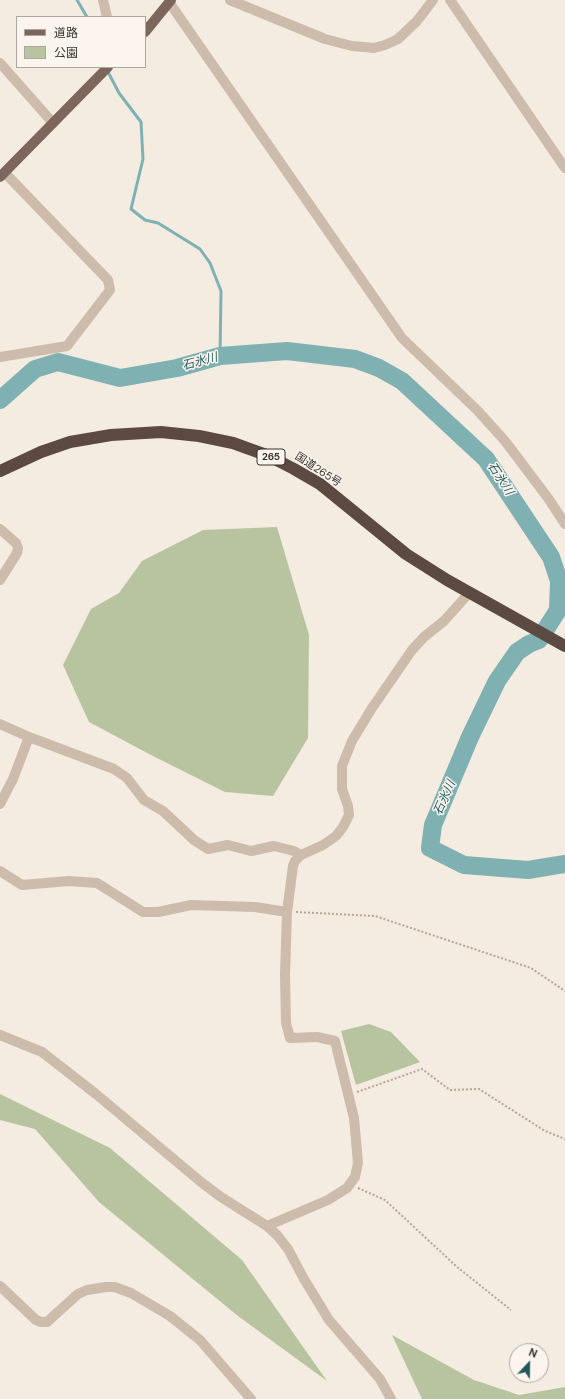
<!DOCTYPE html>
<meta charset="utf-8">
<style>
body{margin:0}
#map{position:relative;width:565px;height:1399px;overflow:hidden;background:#f4ebe1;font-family:"DM Sans","Noto Sans JP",sans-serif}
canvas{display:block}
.legend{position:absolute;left:16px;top:16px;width:130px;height:52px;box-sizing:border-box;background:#fbf5ee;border:1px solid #aea6a0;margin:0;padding:5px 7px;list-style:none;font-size:12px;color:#3b302b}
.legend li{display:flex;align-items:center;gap:8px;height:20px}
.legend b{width:20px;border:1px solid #aea6a0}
.north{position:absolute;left:509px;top:1343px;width:40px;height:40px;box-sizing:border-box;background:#fbf5ee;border:1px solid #aea6a0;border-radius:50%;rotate:22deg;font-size:11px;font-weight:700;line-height:16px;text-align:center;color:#3b302b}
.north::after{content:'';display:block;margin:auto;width:14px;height:18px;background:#1f5a5e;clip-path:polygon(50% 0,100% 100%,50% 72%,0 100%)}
</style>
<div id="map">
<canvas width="565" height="1399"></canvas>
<ul class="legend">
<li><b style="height:5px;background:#7d675c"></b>道路</li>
<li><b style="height:11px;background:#b8c4a0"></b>公園</li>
</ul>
<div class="north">N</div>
</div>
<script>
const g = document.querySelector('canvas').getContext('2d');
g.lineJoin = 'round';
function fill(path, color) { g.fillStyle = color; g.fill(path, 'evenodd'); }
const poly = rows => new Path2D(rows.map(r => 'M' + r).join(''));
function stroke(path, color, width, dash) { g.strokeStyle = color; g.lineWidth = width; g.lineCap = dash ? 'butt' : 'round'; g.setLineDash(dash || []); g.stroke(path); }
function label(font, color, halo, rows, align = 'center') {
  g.font = font + ' "DM Sans","Noto Sans JP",sans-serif'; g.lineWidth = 3; g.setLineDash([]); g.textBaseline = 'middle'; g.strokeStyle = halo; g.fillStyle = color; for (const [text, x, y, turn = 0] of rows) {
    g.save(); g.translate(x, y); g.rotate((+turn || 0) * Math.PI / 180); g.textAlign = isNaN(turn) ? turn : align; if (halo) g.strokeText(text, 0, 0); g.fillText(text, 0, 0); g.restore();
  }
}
const green = poly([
 [277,527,309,635,308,738,273,796,225,792,151,755,89,722,63,665,91,609,119,593,142,561,203,530],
 [369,1024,391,1032,420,1062,356,1085,341,1031],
 [0,1094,110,1148,242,1260,327,1381,238,1316,99,1202,35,1129,0,1120],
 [392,1335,474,1380,519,1395,565,1387,565,1399,422,1399]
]);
const stream = poly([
 [77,0,87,17],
 [107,70,119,93,141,122,143,159,131,209,145,220,158,223,200,249,210,263,221,291,220,356]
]);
const river = poly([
 [0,400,35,369,58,362,120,378,177,368,220,356,287,351,355,359,379,368,402,381,486,459,551,557,559,581,558,610,539,640,529,644,517,652,497,681,470,737,433,825,430,848,464,865,528,870,565,864]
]);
const path = poly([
 [296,912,375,916,531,968,565,991],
 [357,1092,422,1069,450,1090,479,1089,545,1131,565,1139],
 [358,1188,385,1200,456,1266,511,1310]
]);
const minor = poly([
 [103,0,107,17],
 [230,0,325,39,352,46,374,48,385,45,398,39,417,21,433,0],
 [450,0,565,168],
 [169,2,402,338,478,411,505,441,548,498,565,524],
 [0,63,53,123],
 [0,357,67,346,110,290,108,280,5,173],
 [0,529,16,543,18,548,17,553,0,580],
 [0,724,29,737,114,769,127,778,144,800,163,811,194,840,208,849,228,845,251,851,274,846,294,851,301,855],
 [0,804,13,779,29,737],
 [0,871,22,885,69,881,97,883,143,912,158,912,191,905,255,907,287,912],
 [0,1035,42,1052,96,1094,201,1182,221,1197,267,1226,277,1235,288,1249,304,1279,329,1320,380,1379,391,1399],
 [267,1226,328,1200,347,1188,355,1177,358,1163,354,1118,335,1041,317,1037,290,1038,286,1023,285,975,287,912,293,866,295,861,301,855,323,845,336,836,343,827,349,815,348,806,342,789,342,766,352,741,372,708,412,650,424,637,444,621,470,592],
 [0,1286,36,1320,41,1322,47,1322,78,1294,87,1290,106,1287,115,1287,131,1293,170,1316,200,1340,251,1399]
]);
const major = poly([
 [145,32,171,0],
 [0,177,108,67]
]);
const highway = poly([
 [0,471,41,452,70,442,111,435,161,432,199,436,233,443,269,456,294,469,320,484,406,554,447,580,565,646]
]);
const shields = [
 [271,457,28]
];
const shieldNames = [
 ["265",271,457]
];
const streetNames = [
 ["国道265号",318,470,33]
];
const waterNames = [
 ["石氷川",200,362,-15],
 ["石氷川",500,479,57],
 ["石氷川",445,798,-66]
];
fill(green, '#b8c4a0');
stroke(stream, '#7fb0b2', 3);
stroke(river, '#7fb0b2', 18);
stroke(path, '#b9a596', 2, [2, 2]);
stroke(minor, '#cdbbac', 10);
stroke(major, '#7d675c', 10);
stroke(highway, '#5c4a42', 12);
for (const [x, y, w] of shields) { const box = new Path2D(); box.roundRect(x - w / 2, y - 8, w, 16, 3); g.fillStyle = '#fbf5ee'; g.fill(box); stroke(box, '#3b302b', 1); }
label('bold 10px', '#3b302b', null, shieldNames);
label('11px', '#3b302b', '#fbf5ee', streetNames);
label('italic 12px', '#1f5a5e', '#fbf5ee', waterNames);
</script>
